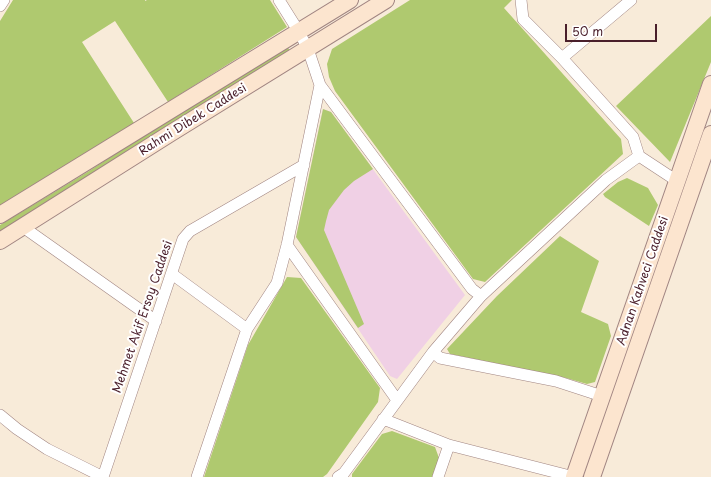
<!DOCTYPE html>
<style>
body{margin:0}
#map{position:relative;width:711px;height:477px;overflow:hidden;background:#f8ebd9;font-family:"Playpen Sans",sans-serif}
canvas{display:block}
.scale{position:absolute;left:565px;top:24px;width:92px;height:18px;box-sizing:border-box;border:2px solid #4a1f2b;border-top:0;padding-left:5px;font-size:12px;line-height:14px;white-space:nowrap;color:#4a1f2b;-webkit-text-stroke:3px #fff;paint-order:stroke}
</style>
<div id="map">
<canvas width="711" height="477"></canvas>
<div class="scale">50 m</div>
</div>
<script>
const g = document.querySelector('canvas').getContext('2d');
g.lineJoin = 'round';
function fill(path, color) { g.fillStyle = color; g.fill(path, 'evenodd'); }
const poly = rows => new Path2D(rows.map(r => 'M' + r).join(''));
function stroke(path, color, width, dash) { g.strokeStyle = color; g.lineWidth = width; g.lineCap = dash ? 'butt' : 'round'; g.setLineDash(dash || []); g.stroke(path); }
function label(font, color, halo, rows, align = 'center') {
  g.font = font + ' "Playpen Sans",sans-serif'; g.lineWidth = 4; g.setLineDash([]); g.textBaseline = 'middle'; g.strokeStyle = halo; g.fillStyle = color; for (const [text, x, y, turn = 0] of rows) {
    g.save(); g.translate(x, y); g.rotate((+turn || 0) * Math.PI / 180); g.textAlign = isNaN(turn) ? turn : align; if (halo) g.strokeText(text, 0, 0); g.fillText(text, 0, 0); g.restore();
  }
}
const built = poly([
 [323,109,331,112,465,295,397,379,390,376,296,237]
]);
const green = poly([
 [13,0,145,0,145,1,147,0,270,0,287,27,168,102,115,21,82,42,134,123,0,206,0,21],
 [410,0,512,0,504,8,621,139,623,154,485,282,473,279,335,91,329,77,327,64,332,49],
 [711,16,711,62,670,162,616,106],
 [287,46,290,51,0,232,0,225,89,171,180,112],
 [323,109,331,112,373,169,354,181,344,190,329,210,326,221,324,230,364,324,358,328,296,237],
 [627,178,648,188,658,205,649,226,605,197,603,194,618,182],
 [560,236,599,261,581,312,608,324,611,336,595,382,587,384,566,378,450,354,447,349,497,296],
 [287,277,301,278,380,388,378,402,327,474,323,477,204,477,248,345],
 [392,431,435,447,439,458,432,477,352,477,352,474,382,434]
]);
const street = poly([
 [521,0,523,19,562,58,633,137,639,156,677,181],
 [0,6,4,0],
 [562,58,631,0],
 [320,85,472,289,481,296],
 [23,227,156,321],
 [287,245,397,400],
 [172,274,247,329],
 [433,352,440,358,556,381,602,396],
 [0,415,17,429,47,449,103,477],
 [383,419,449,445,574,477],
 [103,477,183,239,190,231,304,165],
 [197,477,247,329,277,283,287,245,320,85,308,49,299,32,279,0],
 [338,477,344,473,433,352,481,296,606,180,639,156],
 [438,477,449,445]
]);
const secondary = poly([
 [0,215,350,0],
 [0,241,171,133,386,0],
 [574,477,711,84],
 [592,477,711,134]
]);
const streetNames = [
 ["Rahmi Dibek Caddesi",193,120,-32],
 ["Adnan Kahveci Caddesi",643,281,-71],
 ["Mehmet Akif Ersoy Caddesi",143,317,-71]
];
fill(built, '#f0d0e5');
fill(green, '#afc96f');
stroke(street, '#a18582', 12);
stroke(secondary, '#a18582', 18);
stroke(street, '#fff', 11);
stroke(secondary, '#fce5cf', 16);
label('12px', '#4a1f2b', '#fff', streetNames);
</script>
